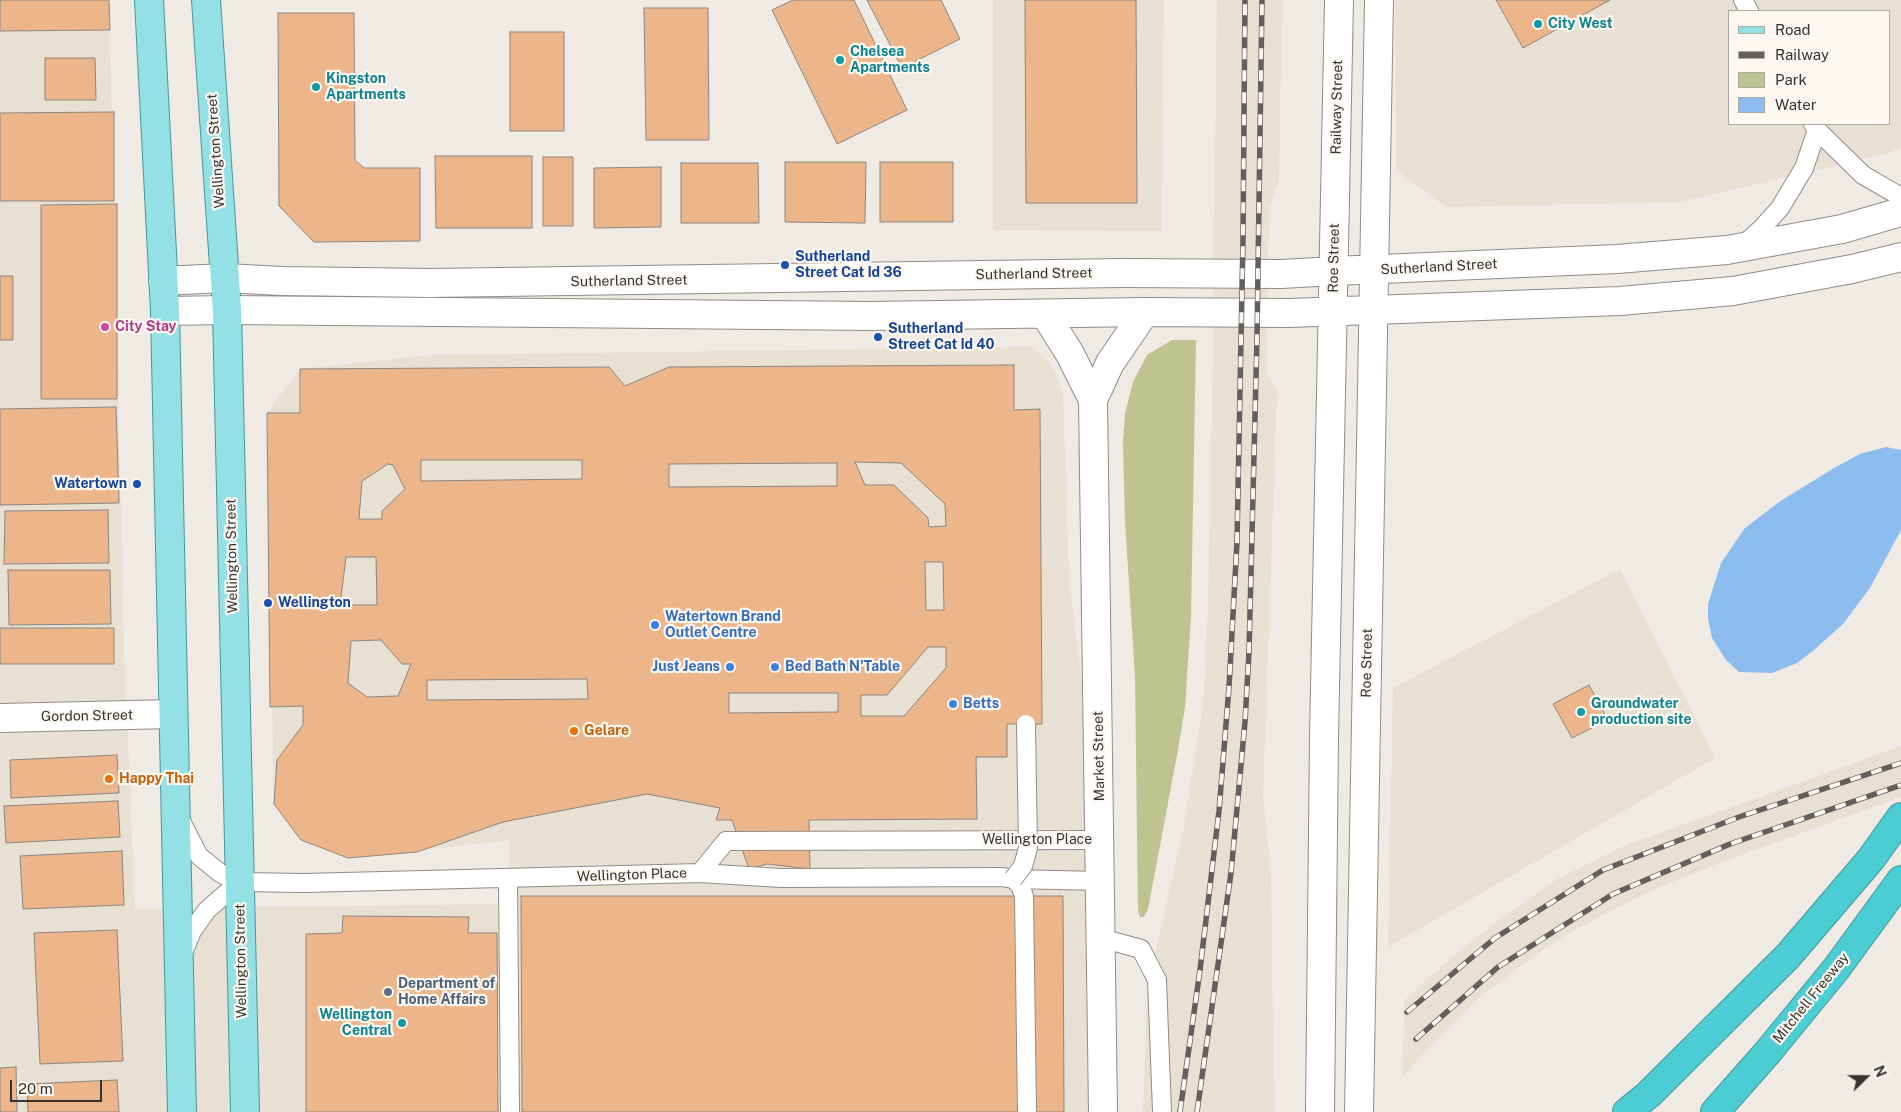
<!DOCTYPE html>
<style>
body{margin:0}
#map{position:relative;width:1901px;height:1112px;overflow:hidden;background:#efeae4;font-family:"Public Sans",sans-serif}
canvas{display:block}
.legend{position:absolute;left:1728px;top:10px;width:162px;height:115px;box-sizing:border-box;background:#fcf8f1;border:1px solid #adaaa5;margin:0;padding:6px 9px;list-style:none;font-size:15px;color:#363432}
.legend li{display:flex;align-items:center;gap:10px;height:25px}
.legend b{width:25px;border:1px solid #adaaa5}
.north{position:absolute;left:1841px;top:1052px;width:50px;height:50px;-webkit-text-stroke:4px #fcf8f1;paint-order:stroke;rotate:68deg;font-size:14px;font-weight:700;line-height:20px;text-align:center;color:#363432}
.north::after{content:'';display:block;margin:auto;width:18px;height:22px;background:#363432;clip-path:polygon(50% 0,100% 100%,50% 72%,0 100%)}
.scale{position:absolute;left:10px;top:1080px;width:92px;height:22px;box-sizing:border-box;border:2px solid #363432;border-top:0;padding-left:6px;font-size:15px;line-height:18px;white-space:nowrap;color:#363432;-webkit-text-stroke:4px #fcf8f1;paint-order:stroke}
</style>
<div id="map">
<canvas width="1901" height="1112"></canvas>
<ul class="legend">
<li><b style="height:6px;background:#93e1e5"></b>Road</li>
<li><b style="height:6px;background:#625f5c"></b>Railway</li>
<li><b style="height:14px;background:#bdc48f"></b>Park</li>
<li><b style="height:14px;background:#8cbdee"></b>Water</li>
</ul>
<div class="north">N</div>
<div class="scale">20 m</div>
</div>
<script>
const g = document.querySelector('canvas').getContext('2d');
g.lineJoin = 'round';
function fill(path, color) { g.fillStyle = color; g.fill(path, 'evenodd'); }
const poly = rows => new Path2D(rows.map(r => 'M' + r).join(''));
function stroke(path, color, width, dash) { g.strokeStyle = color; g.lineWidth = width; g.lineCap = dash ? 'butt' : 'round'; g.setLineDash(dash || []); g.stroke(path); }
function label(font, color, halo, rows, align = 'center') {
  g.font = font + ' "Public Sans",sans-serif'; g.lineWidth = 4.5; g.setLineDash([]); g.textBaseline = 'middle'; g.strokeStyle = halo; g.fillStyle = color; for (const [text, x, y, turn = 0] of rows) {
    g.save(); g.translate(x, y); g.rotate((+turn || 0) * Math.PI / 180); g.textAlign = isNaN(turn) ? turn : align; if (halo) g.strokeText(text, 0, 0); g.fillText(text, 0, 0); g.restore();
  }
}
const built = poly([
 [0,0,109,0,124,649,135,909,499,904,501,1112,0,1112],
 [993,0,1164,0,1161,231,993,230],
 [1217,0,1282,0,1279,180,1269,208,1266,373,1277,390,1263,796,1271,876,1274,1112,1143,1112,1147,991,1184,826,1203,706,1208,609,1212,408],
 [1395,0,1901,0,1901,146,1890,153,1679,202,1446,207,1396,170],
 [1730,11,1890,11,1890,124,1730,124],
 [1033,347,1050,363,1056,374,1063,395,1069,578,1101,840,1103,1112,510,1112,509,840,348,858,301,840,274,804,267,413,300,369,432,355],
 [1620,569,1715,758,1388,947,1393,688],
 [1901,746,1901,797,1725,861,1648,892,1576,929,1541,951,1480,997,1424,1053,1403,1077,1404,1001,1446,962,1496,922,1557,879,1624,846]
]);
const green = poly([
 [1172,340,1196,340,1191,617,1185,707,1177,755,1148,909,1144,917,1140,917,1138,910,1135,677,1125,521,1123,442,1125,414,1133,382,1147,355]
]);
const water = poly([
 [1886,447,1901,450,1901,530,1870,588,1843,624,1814,650,1797,663,1772,673,1739,672,1726,660,1712,638,1708,619,1708,604,1721,563,1745,528,1779,502,1834,468,1860,454]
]);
const building = poly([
 [0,0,109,0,110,30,0,31,0,0],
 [793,0,854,0,907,110,837,144,772,10,793,0],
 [867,0,941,0,960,39,902,68,867,0],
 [1025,0,1136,0,1137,203,1026,203,1025,0],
 [1496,0,1610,0,1523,48,1496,0],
 [644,8,708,8,709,140,646,140,644,8],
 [278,13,354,13,355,160,364,168,420,168,420,241,314,242,279,206,278,13],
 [510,32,564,32,564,131,510,131,510,32],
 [45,58,95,58,96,100,45,100,45,58],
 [114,112,114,201,0,201,0,113,114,112],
 [435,156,532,156,532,228,436,228,435,156],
 [543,157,573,157,573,226,543,226,543,157],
 [785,162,866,162,865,223,785,222,785,162],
 [880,162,953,162,953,222,880,222,880,162],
 [681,163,758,163,759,223,681,223,681,163],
 [661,167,661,227,594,228,594,168,661,167],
 [117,204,117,399,41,399,41,205,117,204],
 [0,276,13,276,13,340,0,340,0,276],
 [1014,365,1014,410,1040,409,1042,724,1007,724,1007,757,976,757,977,819,809,820,810,869,767,864,749,869,732,820,716,820,720,808,647,794,503,822,417,852,348,858,301,840,274,804,277,760,303,725,303,706,270,707,267,413,300,413,300,369,609,367,625,386,669,367,1014,365],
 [421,460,582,460,582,479,421,481,421,460],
 [855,462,901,463,945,504,946,526,929,527,928,518,894,485,865,485,855,462],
 [837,463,837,486,669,487,669,464,837,463],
 [388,464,393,465,405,489,382,511,382,519,359,519,362,481,388,464],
 [346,557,376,557,377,605,340,605,346,557],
 [925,562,943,562,944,610,926,610,925,562],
 [381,640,402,664,411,664,398,696,367,697,348,683,351,641,381,640],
 [928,647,946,647,946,668,904,716,861,716,861,695,887,695,928,647],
 [587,679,588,699,427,700,427,680,587,679],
 [729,693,838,693,838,712,729,713,729,693],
 [116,407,119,503,0,505,0,409,116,407],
 [108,510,109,563,4,564,5,511,108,510],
 [8,570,110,570,111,624,9,625,8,570],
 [0,628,114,628,114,664,0,664,0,628],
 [1589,685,1608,720,1572,738,1553,704,1589,685],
 [117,755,119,793,11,798,10,760,117,755],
 [118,801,120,837,6,843,4,806,118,801],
 [122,851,124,905,23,909,20,856,122,851],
 [521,896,1063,896,1064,1112,522,1112,521,896],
 [343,916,469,917,468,933,497,933,498,1112,306,1112,306,934,342,933,343,916],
 [117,930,123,1061,40,1064,34,933,117,930],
 [16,1067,17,1112,0,1112,0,1068,16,1067],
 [117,1080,119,1112,28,1112,27,1084,117,1080]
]);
const lane = poly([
 [1743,0,1749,11],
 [1813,124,1817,130,1863,175,1901,197],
 [1743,245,1761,229,1780,208,1804,168,1817,130],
 [179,817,199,856,220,873,239,882,304,883,700,873,726,841,1101,840],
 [700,873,781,878,1003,877,1013,879,1020,885,1024,896,1027,1112],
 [508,878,510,1112],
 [1013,879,1101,881],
 [1101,938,1141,949,1157,980,1162,1112],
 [183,953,192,931,207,910,239,882]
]);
const street = poly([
 [0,718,173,714]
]);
const secondary = poly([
 [163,281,225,278,282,281,431,283,1122,273,1281,274,1334,271,1617,259,1727,250,1842,229,1901,212],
 [165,311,227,310,871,316,1145,312,1289,313,1620,301,1733,291,1852,269,1901,257],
 [1045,314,1070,354,1093,400,1103,1112],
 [1093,400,1110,363,1145,312],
 [1320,1112,1324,737,1339,0],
 [1359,1112,1379,0]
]);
const primary = poly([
 [149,0,165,311,182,1112],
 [206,0,227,310,245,1112]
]);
const highway = poly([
 [1627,1112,1649,1094,1788,956,1871,859,1901,817],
 [1715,1112,1767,1053,1836,969,1901,880]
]);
const rail = poly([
 [1407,1012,1495,938,1603,870,1739,817,1901,763],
 [1416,1039,1498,967,1613,894,1730,844,1901,785],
 [1180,1112,1200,970,1219,811,1229,687,1237,542,1243,239,1245,0],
 [1197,1112,1231,873,1245,722,1249,652,1257,338,1262,0]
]);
const laneBridge = poly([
 [1013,879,1023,866,1028,848,1026,724]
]);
const markers = [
 [1538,24,5,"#0f9aa8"],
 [840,60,5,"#0f9aa8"],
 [316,87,5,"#0f9aa8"],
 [785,265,5,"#1a4fb4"],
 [105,327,5,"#d1479c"],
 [878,337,5,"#1a4fb4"],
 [137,484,5,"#1a4fb4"],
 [268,603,5,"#1a4fb4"],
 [655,625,5,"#3f7fe0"],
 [730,667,5,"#3f7fe0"],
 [775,667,5,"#3f7fe0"],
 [953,704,5,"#3f7fe0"],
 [1581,712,5,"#0f9aa8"],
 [574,731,5,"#e8710a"],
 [109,779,5,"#e8710a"],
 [388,992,5,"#5c6f8a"],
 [402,1023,5,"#0f9aa8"]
];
const cultureNames = [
 ["City West",1548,24],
 ["Chelsea",850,52],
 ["Apartments",850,68],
 ["Kingston",326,79],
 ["Apartments",326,95],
 ["Groundwater",1591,704],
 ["production site",1591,720],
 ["Wellington",392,1015,"right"],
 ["Central",392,1031,"right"]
];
const streetNames = [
 ["Railway Street",1337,107,-89],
 ["Wellington Street",216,151,-94],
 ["Roe Street",1334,258,-89],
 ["Sutherland Street",1439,267,-3],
 ["Sutherland Street",1034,274,-1],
 ["Sutherland Street",629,281,-1],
 ["Wellington Street",232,556,-91],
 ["Roe Street",1367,663,-89],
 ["Gordon Street",87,716,-1],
 ["Market Street",1099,756,-91],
 ["Wellington Place",1037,840],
 ["Wellington Place",632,875,-2],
 ["Wellington Street",241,961,-91],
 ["Mitchell Freeway",1811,998,-51]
];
const transitNames = [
 ["Sutherland",795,257],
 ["Street Cat Id 36",795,273],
 ["Sutherland",888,329],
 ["Street Cat Id 40",888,345],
 ["Watertown",127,484,"right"],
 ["Wellington",278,603]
];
const hotelNames = [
 ["City Stay",115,327]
];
const shopNames = [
 ["Watertown Brand",665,617],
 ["Outlet Centre",665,633],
 ["Just Jeans",720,667,"right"],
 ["Bed Bath N'Table",785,667],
 ["Betts",963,704]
];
const foodNames = [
 ["Gelare",584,731],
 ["Happy Thai",119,779]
];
const serviceNames = [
 ["Department of",398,984],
 ["Home Affairs",398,1000]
];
fill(built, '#e8e0d3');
fill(green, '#bdc48f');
fill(water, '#8cbdee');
fill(building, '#edb68a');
stroke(building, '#8b8681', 1);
stroke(lane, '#908c87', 20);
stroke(street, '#908c87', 30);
stroke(secondary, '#908c87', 30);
stroke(primary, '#44979b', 30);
stroke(highway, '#44979b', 30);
stroke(lane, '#fff', 18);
stroke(street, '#fff', 28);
stroke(secondary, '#fff', 28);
stroke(primary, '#93e1e5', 28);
stroke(highway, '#4bcdd3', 28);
stroke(rail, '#625f5c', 5.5);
stroke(rail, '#fcf8f1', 4, [11]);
stroke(laneBridge, '#908c87', 20, []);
stroke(laneBridge, '#fff', 18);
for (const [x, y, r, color] of markers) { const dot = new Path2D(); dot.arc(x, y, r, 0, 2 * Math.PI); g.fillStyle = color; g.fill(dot); stroke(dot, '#fcf8f1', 2); }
label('bold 14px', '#0d838f', '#fcf8f1', cultureNames, 'left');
label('14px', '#363432', '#fcf8f1', streetNames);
label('bold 14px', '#164399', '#fcf8f1', transitNames, 'left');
label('bold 14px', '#b23c85', '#fcf8f1', hotelNames, 'left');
label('bold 14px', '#366cbe', '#fcf8f1', shopNames, 'left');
label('bold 14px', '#c56008', '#fcf8f1', foodNames, 'left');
label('bold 14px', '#4e5e75', '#fcf8f1', serviceNames, 'left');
</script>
